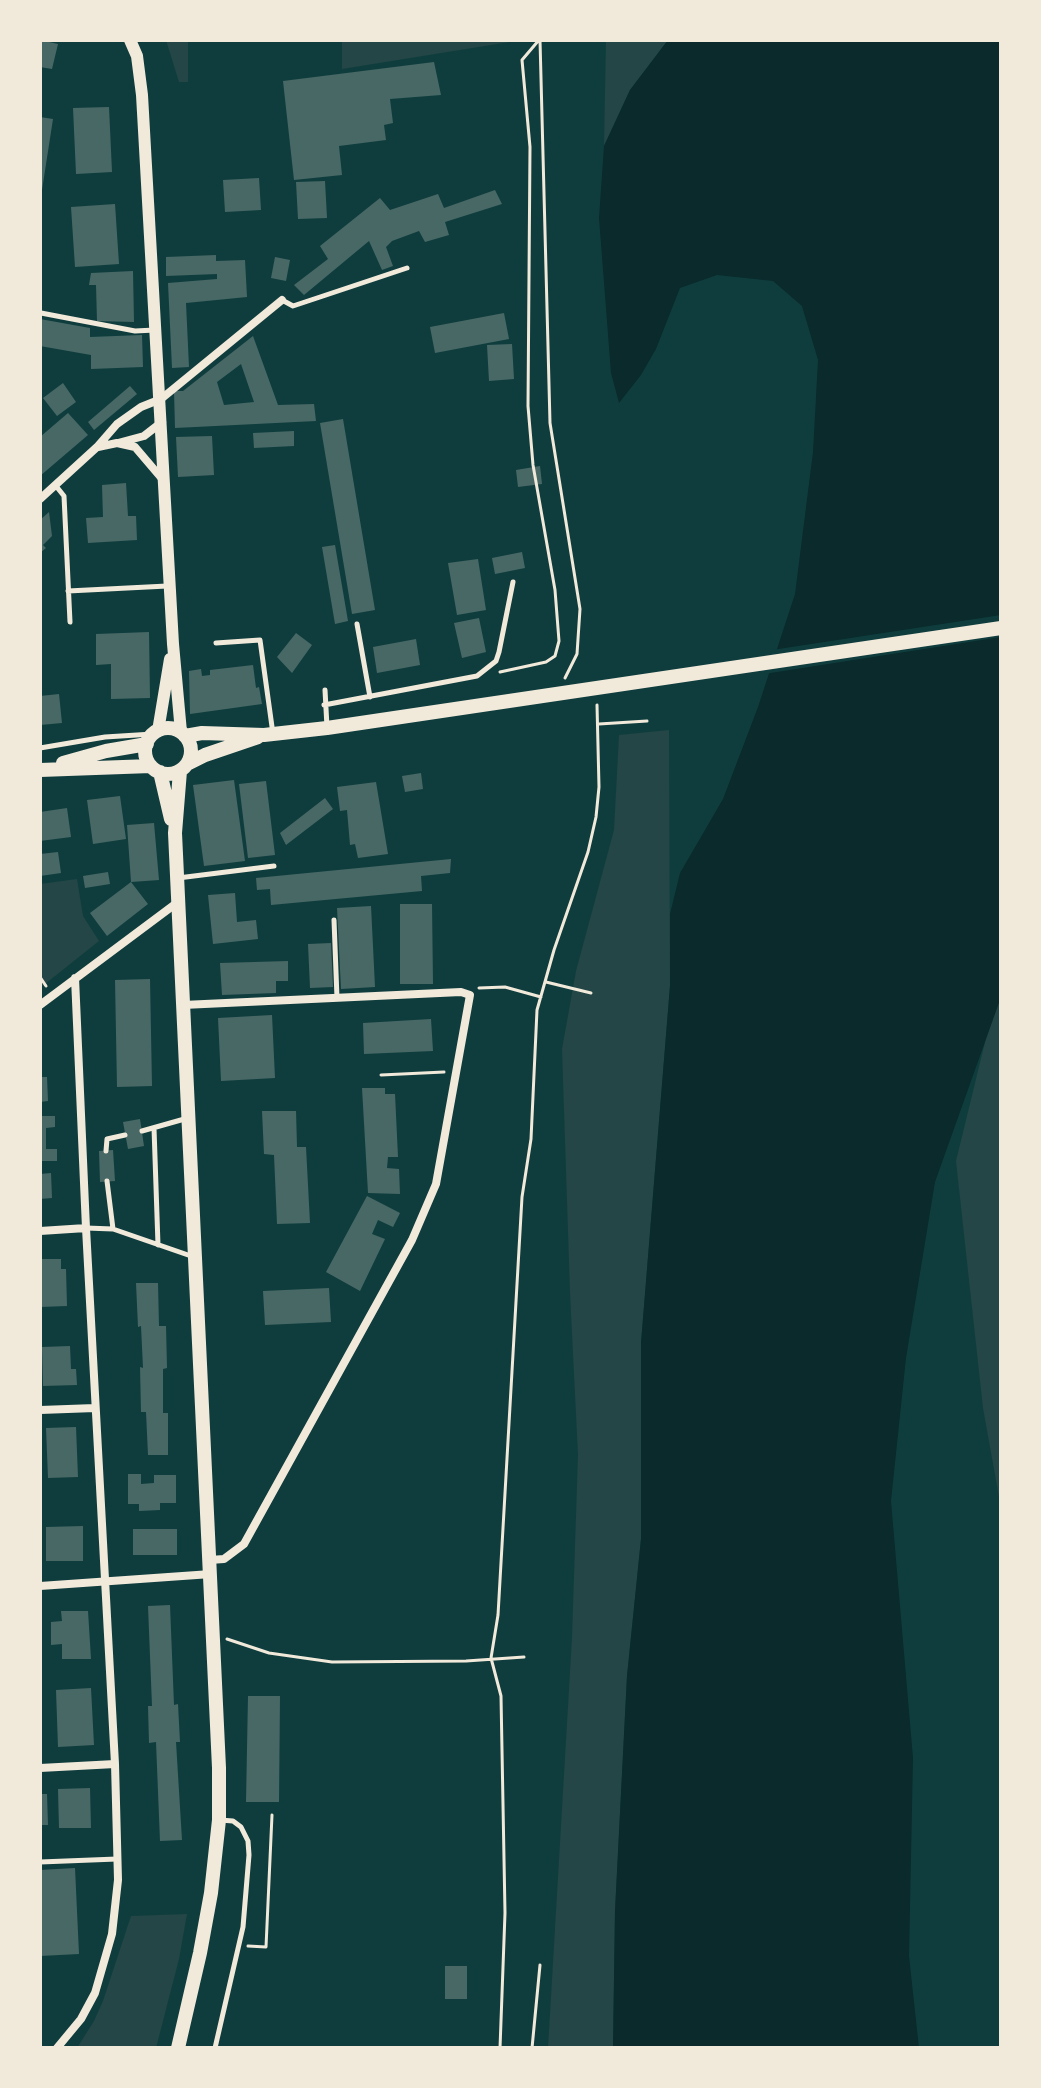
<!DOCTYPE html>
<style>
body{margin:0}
#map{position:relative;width:1041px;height:2088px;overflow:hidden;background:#0f3d3e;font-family:"PT Sans Narrow",sans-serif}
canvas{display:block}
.frame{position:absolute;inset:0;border:42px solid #f1e9da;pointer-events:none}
</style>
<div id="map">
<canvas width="1041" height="2088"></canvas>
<div class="frame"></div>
</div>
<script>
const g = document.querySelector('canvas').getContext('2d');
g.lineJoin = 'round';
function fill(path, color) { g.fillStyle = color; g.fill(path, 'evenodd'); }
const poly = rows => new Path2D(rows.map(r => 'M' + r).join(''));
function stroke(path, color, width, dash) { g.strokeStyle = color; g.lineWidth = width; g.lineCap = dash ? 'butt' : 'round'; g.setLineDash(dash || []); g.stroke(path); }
const green = poly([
 [166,40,188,40,188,82,179,82],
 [342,40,522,40,342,69],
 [606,40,668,40,630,90,604,146],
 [669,730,670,986,641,1343,641,1539,627,1676,615,1911,613,2048,548,2048,572,1638,578,1455,570,1292,562,1049,576,971,614,830,619,735],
 [77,879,83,916,99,941,40,988,40,884],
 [1001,997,1001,1508,983,1408,956,1161,987,1034],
 [187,1914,179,1959,156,2048,77,2048,94,2021,103,2001,131,1916]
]);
const water = poly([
 [668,40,1001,40,1001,997,935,1182,906,1358,891,1501,913,1758,909,1956,919,2048,613,2048,615,1911,627,1676,641,1539,641,1343,670,986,670,914,680,873,723,799,758,707,795,594,813,452,818,360,802,306,773,281,717,275,680,288,656,349,641,375,619,403,611,373,599,218,604,146,630,90]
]);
const pier = poly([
 [1001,615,1001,637,764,674,772,650]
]);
const building = poly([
 [40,40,58,44,52,69,40,67],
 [434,62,441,95,390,99,393,123,384,125,386,140,339,146,342,175,294,180,283,81],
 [109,107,112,172,76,174,73,108],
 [40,117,53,119,42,190,40,190],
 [259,178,261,210,225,212,223,180],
 [325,181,327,218,298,219,296,182],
 [495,190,502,204,445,222,449,235,425,242,419,231,392,241,386,247,393,266,382,270,369,241,304,295,294,285,328,259,320,246,380,198,390,210,438,194,444,208],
 [115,204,119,264,75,267,71,207],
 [216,255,216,261,245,260,247,297,186,303,189,367,172,368,168,283,217,279,217,274,166,276,166,257],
 [275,257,290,260,286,281,271,278],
 [133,271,134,322,97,321,96,285,89,285,91,273],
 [504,313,509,339,435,353,430,327],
 [40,319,90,328,90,337,142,335,143,367,91,369,91,355,40,346],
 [253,336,278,405,314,404,316,421,175,428,174,391,183,391],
 [241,364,254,402,224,405,217,382],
 [512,344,514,379,489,381,487,345],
 [63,383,76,402,57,416,43,398],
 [130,386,137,394,94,430,88,422],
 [68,413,88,435,40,476,40,437],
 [343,419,375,610,352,614,320,423],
 [294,431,294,446,254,448,253,433],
 [212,436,214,475,178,477,176,437],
 [540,466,542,484,518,487,516,470],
 [126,483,128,516,136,516,137,540,88,543,86,518,103,517,102,485],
 [49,512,52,536,43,545,46,548,40,553,40,520],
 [335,545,348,621,335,624,322,547],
 [522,552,525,568,495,574,492,558],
 [478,559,486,610,457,615,448,563],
 [479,618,486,652,462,658,454,623],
 [149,632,150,698,111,699,111,664,96,665,96,634],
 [296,633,312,645,292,673,277,657],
 [416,639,420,665,377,673,373,647],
 [253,665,256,688,259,687,262,704,190,714,189,671,201,669,202,676,210,675,210,670],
 [59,694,62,723,40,725,40,696],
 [421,773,423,789,405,792,402,776],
 [234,780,245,861,204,866,193,785],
 [266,781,275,855,248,858,239,784],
 [376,782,388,854,358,858,355,844,350,845,347,810,340,811,337,787],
 [120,796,126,839,93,844,87,800],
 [325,798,333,809,286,845,280,833],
 [67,808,71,837,40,841,40,812],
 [154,823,159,880,131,882,127,825],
 [58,852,61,873,40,876,40,854],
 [451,859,450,873,421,876,422,891,271,905,270,889,257,890,256,878],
 [108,872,110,884,85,888,83,876],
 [131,882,148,904,107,936,90,913],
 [235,893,237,922,256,920,258,939,213,944,208,895],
 [400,904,432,904,433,984,400,984],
 [371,906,375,987,341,989,337,908],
 [331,943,333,987,310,988,308,944],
 [288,961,288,981,276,981,276,993,222,995,220,963],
 [150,979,152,1086,117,1087,115,980],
 [272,1015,275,1078,221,1081,218,1018],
 [431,1019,433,1051,364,1054,363,1023],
 [40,1077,47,1077,48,1101,40,1102],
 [362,1088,385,1088,385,1094,395,1094,398,1157,388,1157,387,1168,399,1169,400,1194,368,1193],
 [262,1111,296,1111,297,1147,306,1147,310,1223,277,1224,274,1155,264,1154],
 [40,1116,55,1116,55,1127,46,1128,46,1149,57,1149,57,1161,40,1161],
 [140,1119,144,1146,128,1149,123,1122],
 [113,1150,115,1181,100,1182,99,1151],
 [51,1173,52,1198,40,1199,40,1174],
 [367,1196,400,1213,393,1227,378,1220,372,1234,385,1239,360,1291,326,1272],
 [40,1259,61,1259,61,1269,66,1269,67,1306,40,1307],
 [136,1283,158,1283,159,1326,166,1326,167,1368,163,1369,163,1413,168,1413,168,1455,148,1455,146,1412,141,1412,140,1367,143,1368,141,1326,138,1327],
 [329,1288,331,1322,265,1325,263,1291],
 [70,1346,71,1369,76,1369,77,1385,43,1386,42,1347],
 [76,1427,78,1477,48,1478,46,1428],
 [128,1474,141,1474,141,1484,154,1483,154,1475,176,1475,176,1503,160,1503,160,1510,139,1511,139,1504,128,1504],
 [83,1526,83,1561,46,1561,46,1527],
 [133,1529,177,1529,177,1555,133,1555],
 [170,1605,174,1705,178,1704,180,1742,176,1742,182,1840,160,1841,156,1742,149,1743,148,1706,152,1706,148,1606],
 [61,1611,88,1611,91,1659,62,1659,62,1644,51,1645,51,1622,62,1621],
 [91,1688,94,1745,58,1747,56,1690],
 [248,1696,280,1696,279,1802,246,1802],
 [90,1788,91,1828,59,1828,58,1789],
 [40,1794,47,1794,48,1825,40,1825],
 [75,1868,79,1954,40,1956,40,1870],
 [445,1966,467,1966,467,1999,445,1999]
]);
const path = poly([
 [540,40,550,423,580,609,577,654,565,678],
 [500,672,546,662,555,656,559,641,555,590,533,465,528,406,530,147,522,60,539,40],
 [599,724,647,721],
 [40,977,46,986],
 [546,982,591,993],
 [479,988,505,987,541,997],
 [381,1075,444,1072],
 [227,1639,269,1653,332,1662,466,1661,524,1657],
 [248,1946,266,1947,272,1815],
 [500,2048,505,1913,501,1696,491,1658,498,1615,522,1197,531,1139,537,1010,554,950,588,852,596,817,599,787,597,705],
 [532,2048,540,1965]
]);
const service = poly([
 [282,300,293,306,407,268],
 [41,313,135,331,155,330],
 [56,486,64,496,70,622],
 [68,591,167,586],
 [357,624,370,697],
 [216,643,260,640,273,734],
 [325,690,327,727],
 [324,705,477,676,496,661,499,652,513,582],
 [40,748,105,737,153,734],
 [178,878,274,866],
 [334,920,337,998],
 [154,1128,158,1245],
 [142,1131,188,1118],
 [106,1151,107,1139,125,1135],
 [107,1181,113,1229,191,1256],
 [86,1228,113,1229],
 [40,1862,117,1859],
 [215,2048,243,1927,249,1855,248,1841,241,1827,233,1821,220,1820]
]);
const minor = poly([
 [118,443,144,436,162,422],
 [98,447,117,443,135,447,164,481],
 [40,499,97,447,117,424,141,407,161,399,282,300],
 [40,1005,178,902],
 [183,1005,461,992,470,995,436,1184,412,1240,244,1544,224,1559,210,1560],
 [40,1231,86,1228],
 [40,1410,95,1408],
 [40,1586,211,1574],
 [40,1768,115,1764],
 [57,2048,81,2019,95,1993,112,1934,118,1880,115,1764,86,1228,75,978]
]);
const tertiary = poly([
 [130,40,137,56,142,95,173,644,181,732],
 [158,731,170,659]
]);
const secondary = poly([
 '145 751a23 23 0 1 1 46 0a23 23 0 1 1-46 0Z',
 [185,736,202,733,264,735,327,728,1001,628],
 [63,763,106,751,147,744],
 [187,764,205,755,258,737],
 [40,770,151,766],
 [160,772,171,819],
 [178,2048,200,1953,211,1893,219,1820,219,1768,175,833,180,771]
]);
fill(green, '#244646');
fill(water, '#0a2a2b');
fill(pier, '#0f3d3e');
fill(building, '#486865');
stroke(path, '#f1e9da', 3);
stroke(service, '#f1e9da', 5);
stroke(minor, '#f1e9da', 8);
stroke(tertiary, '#f1e9da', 12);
stroke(secondary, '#f1e9da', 14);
</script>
